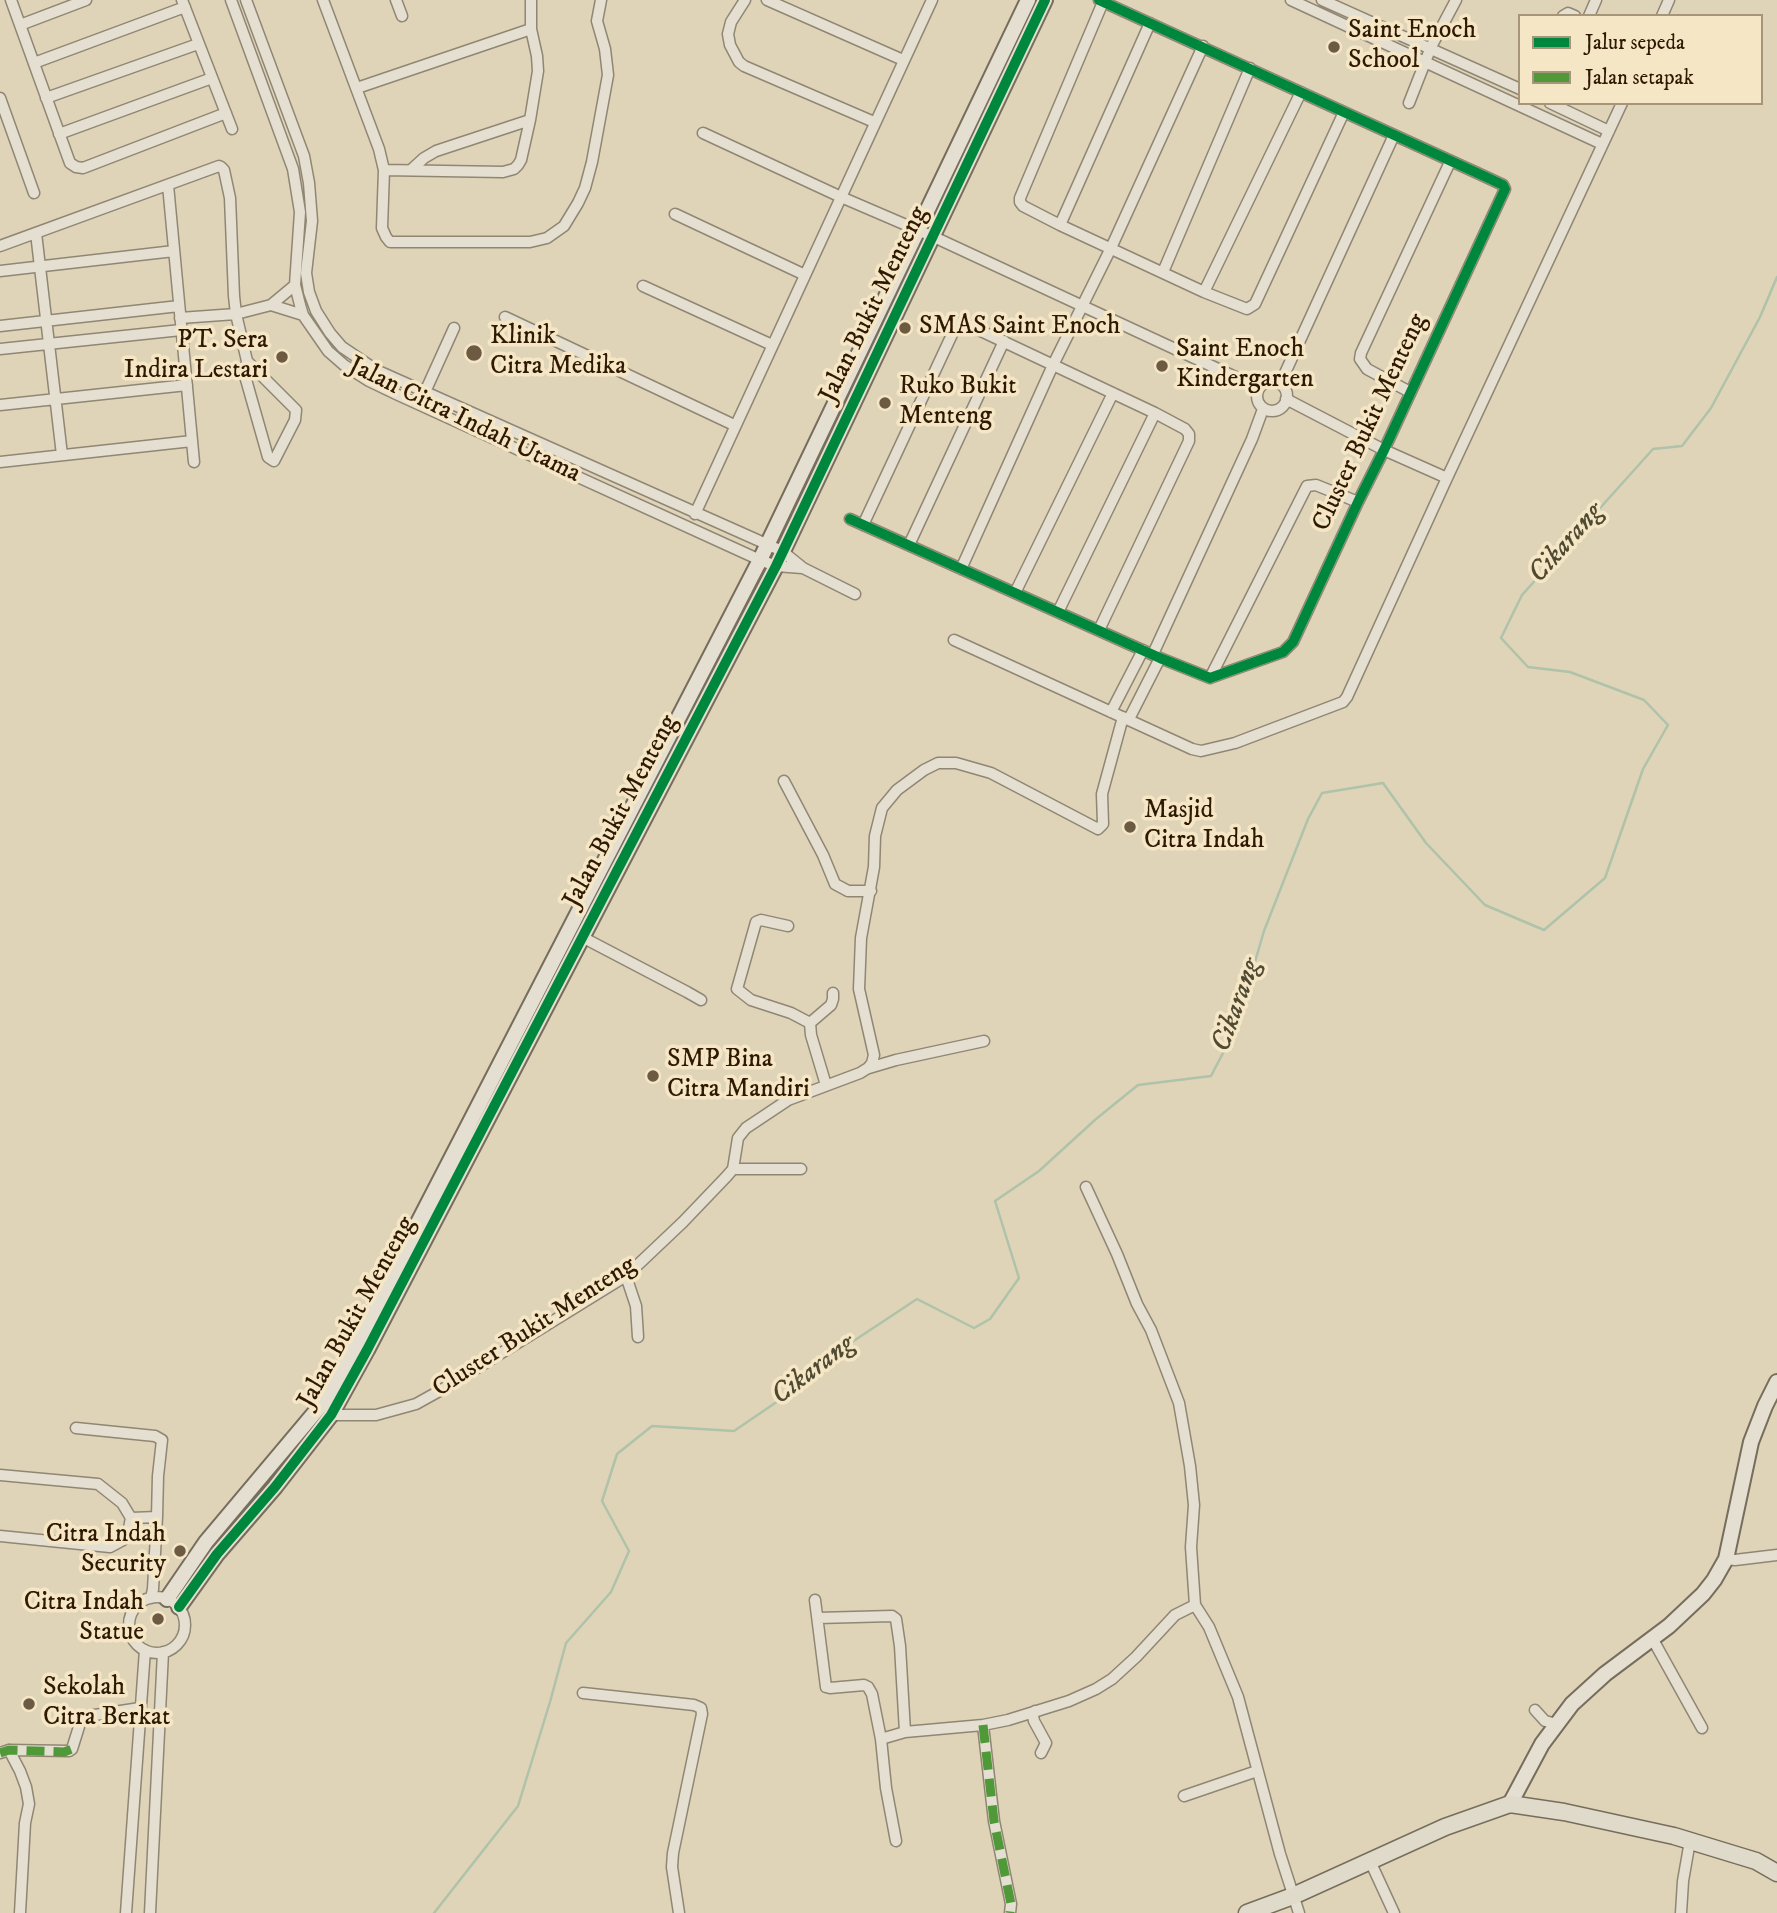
<!DOCTYPE html>
<style>
body{margin:0}
#map{position:relative;width:1777px;height:1913px;overflow:hidden;background:#dfd4b8;font-family:"IM FELL DW Pica",serif}
canvas{display:block}
.legend{position:absolute;left:1518px;top:14px;width:245px;height:91px;box-sizing:border-box;background:#f5e7c6;border:2px solid #a69578;margin:0;padding:9px 12px;list-style:none;font-size:21px;color:#301902}
.legend li{display:flex;align-items:center;gap:14px;height:35px}
.legend b{width:35px;border:2px solid #a69578}
</style>
<div id="map">
<canvas width="1777" height="1913"></canvas>
<ul class="legend">
<li><b style="height:9px;background:#00873e"></b>Jalur sepeda</li>
<li><b style="height:9px;background:#509939"></b>Jalan setapak</li>
</ul>
</div>
<script>
const g = document.querySelector('canvas').getContext('2d');
g.lineJoin = 'round';
const poly = rows => new Path2D(rows.map(r => 'M' + r).join(''));
function stroke(path, color, width, dash) { g.strokeStyle = color; g.lineWidth = width; g.lineCap = dash ? 'butt' : 'round'; g.setLineDash(dash || []); g.stroke(path); }
function label(font, color, halo, rows, align = 'center') {
  g.font = font + ' "IM FELL DW Pica",serif'; g.lineWidth = 7; g.setLineDash([]); g.textBaseline = 'middle'; g.strokeStyle = halo; g.fillStyle = color; for (const [text, x, y, turn = 0] of rows) {
    g.save(); g.translate(x, y); g.rotate((+turn || 0) * Math.PI / 180); g.textAlign = isNaN(turn) ? turn : align; if (halo) g.strokeText(text, 0, 0); g.fillText(text, 0, 0); g.restore();
  }
}
const stream = poly([
 [434,1913,518,1806,550,1702,566,1643,611,1592,629,1551,602,1501,617,1454,652,1426,734,1431,784,1397,849,1344,917,1299,974,1328,990,1319,1019,1278,995,1201,1039,1171,1096,1119,1138,1085,1211,1076,1235,1030,1264,931,1308,819,1322,793,1383,783,1426,843,1485,905,1544,930,1605,878,1643,769,1668,725,1644,700,1570,672,1528,667,1501,638,1522,595,1653,449,1682,446,1711,408,1760,317,1777,277]
]);
const street = poly([
 [11,0,70,163,76,167,83,168,226,113],
 [182,0,232,129],
 [231,0,293,169,300,212,295,285,300,305,303,315,328,351,344,365,369,381,396,394,760,560,776,566,802,568],
 [246,0,304,156,309,183,312,221,306,273,309,292,316,311,330,333,342,347,376,370,782,551,803,568,855,594],
 [323,0,379,149,384,170,382,228,386,237,390,242,530,242,547,238,564,226,578,203,585,188,592,162,608,75,605,49,597,21,601,0],
 [396,0,402,16],
 [745,0,731,22,728,34,730,45,739,62,744,66,874,122],
 [767,0,903,60],
 [1291,0,1602,144],
 [1322,0,1520,89],
 [1103,2,1020,198,1020,202,1023,206,1060,225,1204,292,1247,309,1255,304,1344,112],
 [1563,16,1568,13,1575,16],
 [1589,16,1596,0],
 [1662,16,1669,0],
 [20,25,86,0],
 [34,63,185,7],
 [357,88,531,29],
 [0,98,34,193],
 [46,98,198,44],
 [1409,103,1431,47,1456,0],
 [1550,103,1609,131],
 [703,133,841,197,934,237,1259,388],
 [59,134,212,78],
 [412,169,424,158,436,151,530,120],
 [384,170,503,172,514,169,518,165,521,160,530,120,538,71,537,56,531,29,531,0],
 [168,185,194,462],
 [675,214,805,275],
 [1060,225,1150,23],
 [36,233,62,455],
 [0,246,219,166,221,167,224,170,230,198,234,296,236,314,247,361,245,376,268,457,274,461,295,420,296,410,247,361],
 [0,271,174,251],
 [1163,272,1250,68],
 [643,286,772,345],
 [1204,292,1301,92],
 [271,305,303,315],
 [505,317,734,425],
 [180,318,236,314,271,305,295,285],
 [0,326,179,306],
 [0,349,181,330],
 '1257 396a15 15 0 1 1 30 0a15 15 0 1 1-30 0Z',
 [1280,384,1394,135],
 [425,392,454,328],
 [1410,392,1367,369,1360,359,1361,353,1450,162],
 [1286,399,1384,450,1447,478],
 [0,405,187,385],
 [0,462,192,441],
 [695,514,932,0],
 [850,519,1160,658,1210,678,1283,652,1293,642,1358,502,1384,450,1505,189,1503,185,1486,177,1099,0],
 [863,525,956,326,960,323,964,323,1155,413,1185,429,1189,434,1189,441,1099,630],
 [909,545,1004,341],
 [961,569,1053,365,1111,248,1203,46],
 [1015,593,1113,393],
 [1058,612,1155,413],
 [954,640,1192,749,1201,751,1235,743,1343,702,1347,697,1447,478,1622,103],
 [1153,654,1252,439,1263,409],
 [1210,678,1307,486,1316,485,1358,502],
 [1111,712,1143,650],
 [1129,719,1160,658],
 [784,781,823,855,835,884,848,891,871,891],
 [788,926,761,920,756,922,737,989,751,1000,791,1013,810,1023],
 [582,937,687,992,701,1000],
 [869,1068,896,1060,984,1041],
 [826,1085,811,1035,810,1023,831,1005,833,999,833,993],
 [733,1169,801,1169],
 [1086,1187,1117,1254,1137,1304,1151,1330,1179,1403,1190,1466,1194,1505,1191,1547,1195,1605],
 [626,1276,636,1306,638,1337],
 [331,1415,376,1415,416,1404,443,1389,626,1276,683,1222,727,1176,733,1169,738,1138,746,1128,788,1100,860,1073,868,1068,872,1063,874,1055,859,989,861,938,874,867,875,836,882,808,897,790,924,770,938,763,956,763,991,773,1098,829,1103,824,1102,794,1123,717],
 [76,1428,155,1436,162,1440,158,1476,157,1517,153,1589,151,1598],
 [0,1475,98,1484,122,1503,131,1518],
 [0,1536,110,1547,123,1540,128,1533,131,1518,157,1517],
 [1726,1559,1735,1560,1777,1555],
 '129 1625a28 28 0 1 1 56 0a28 28 0 1 1-56 0Z',
 [815,1600,826,1687,830,1688,864,1685,868,1687,872,1694,881,1739],
 [818,1618,892,1616,896,1619,900,1646,905,1732],
 [1652,1638,1702,1728],
 [583,1693,694,1705,701,1708,702,1714,673,1853,672,1867,679,1913],
 [1535,1710,1545,1721,1557,1724],
 [1035,1711,1033,1716,1034,1721,1046,1743,1041,1753],
 [983,1725,994,1821,1011,1904,1010,1913],
 [9,1750,20,1771,26,1787,29,1804,25,1823,20,1913],
 [0,1753,9,1750,69,1751,72,1749,82,1717,140,1708],
 [1184,1796,1257,1771],
 [896,1841,886,1788,881,1739,905,1732,983,1725,1008,1720,1069,1701,1096,1689,1112,1679,1136,1657,1175,1615,1195,1605,1209,1627,1238,1697,1280,1854,1299,1913],
 [1370,1861,1394,1913],
 [126,1913,145,1650],
 [150,1913,163,1652],
 [1681,1913,1683,1881,1690,1841]
]);
const secondary = poly([
 [167,1599,206,1542,322,1404,356,1343,760,560,1028,0],
 [179,1607,217,1554,275,1487,331,1415,367,1350,776,566,1045,0],
 [1510,1804,1542,1744,1572,1704,1605,1674,1669,1626,1703,1594,1714,1580,1726,1559,1751,1442,1765,1406,1777,1382]
]);
const primary = poly([
 [1247,1913,1293,1896,1445,1827,1510,1804,1564,1812,1674,1836,1756,1861,1777,1873]
]);
const quiet = poly([
 [983,1725,994,1821,1011,1904,1010,1913],
 [0,1753,9,1750,64,1752,72,1749]
]);
const cycleway = poly([
 [850,519,1160,658,1210,678,1283,652,1293,642,1358,502,1384,450,1505,189,1503,185,1486,177,1099,0],
 [179,1607,217,1554,275,1487,331,1415,367,1350,776,566,1045,0]
]);
const markers = [
 [1334,47,7,"#6d5a42"],
 [905,328,7,"#6d5a42"],
 [474,353,9,"#6d5a42"],
 [282,357,7,"#6d5a42"],
 [1162,366,7,"#6d5a42"],
 [885,403,7,"#6d5a42"],
 [1130,827,7,"#6d5a42"],
 [653,1076,7,"#6d5a42"],
 [180,1551,7,"#6d5a42"],
 [158,1619,7,"#6d5a42"],
 [29,1704,7,"#6d5a42"]
];
const poiNames = [
 ["Saint Enoch",1348,32],
 ["School",1348,62],
 ["SMAS Saint Enoch",919,328],
 ["Klinik",490,338],
 ["Citra Medika",490,368],
 ["PT. Sera",268,342,"right"],
 ["Indira Lestari",268,372,"right"],
 ["Saint Enoch",1176,351],
 ["Kindergarten",1176,381],
 ["Ruko Bukit",899,388],
 ["Menteng",899,418],
 ["Masjid",1144,812],
 ["Citra Indah",1144,842],
 ["SMP Bina",667,1061],
 ["Citra Mandiri",667,1091],
 ["Citra Indah",166,1536,"right"],
 ["Security",166,1566,"right"],
 ["Citra Indah",144,1604,"right"],
 ["Statue",144,1634,"right"],
 ["Sekolah",43,1689],
 ["Citra Berkat",43,1719]
];
const streetNames = [
 ["Jalan Bukit Menteng",875,305,-64],
 ["Jalan Citra Indah Utama",464,421,26],
 ["Cluster Bukit Menteng",1371,423,-65],
 ["Jalan Bukit Menteng",622,812,-62],
 ["Jalan Bukit Menteng",358,1313,-61],
 ["Cluster Bukit Menteng",535,1328,-33]
];
const waterNames = [
 ["Cikarang",1567,544,-48],
 ["Cikarang",1238,1006,-70],
 ["Cikarang",814,1371,-37]
];
stroke(stream, '#afc2aa', 2.5);
stroke(street, '#908674', 13);
stroke(secondary, '#766d5c', 18);
stroke(primary, '#766d5c', 19);
stroke(street, '#e5dfd1', 10);
stroke(secondary, '#e5dfd1', 14);
stroke(primary, '#e0daca', 16);
stroke(quiet, '#509939', 9, [18, 9]);
stroke(cycleway, '#00873e', 10);
for (const [x, y, r, color] of markers) { const dot = new Path2D(); dot.arc(x, y, r, 0, 2 * Math.PI); g.fillStyle = color; g.fill(dot); stroke(dot, '#f5e7c6', 2.5); }
label('26px', '#301902', '#f5e7c6', poiNames, 'left');
label('26px', '#301902', '#f5e7c6', streetNames);
label('italic 28px', '#504a33', '#f5e7c6', waterNames);
</script>
